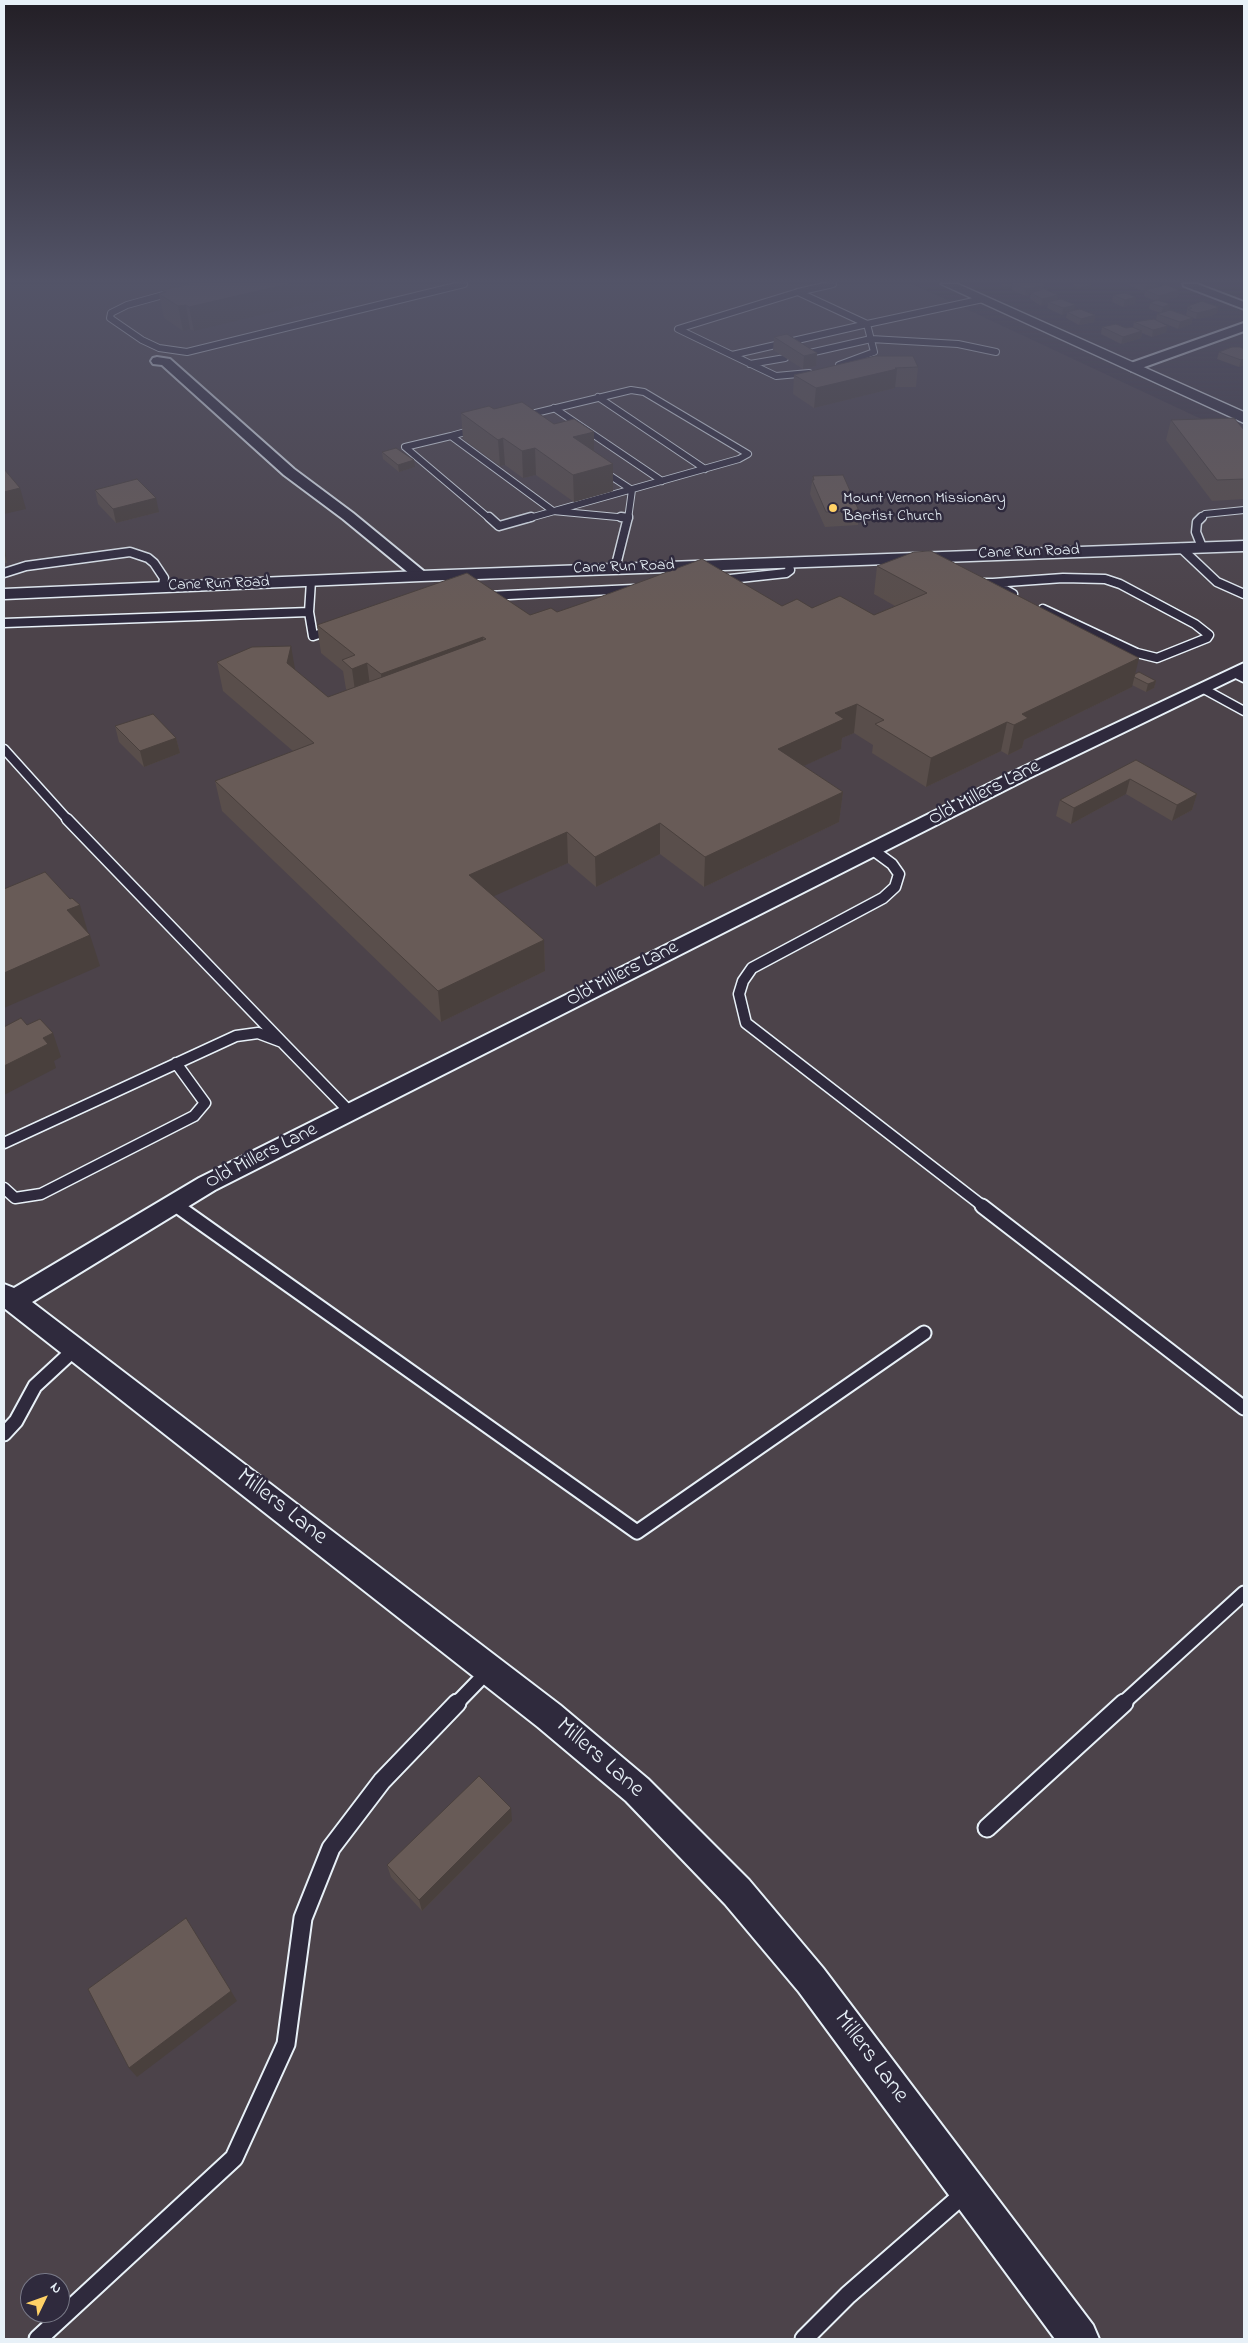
<!DOCTYPE html>
<style>
body{margin:0}
#map{position:relative;width:1248px;height:2343px;overflow:hidden;background:#403945;font-family:"Indie Flower",sans-serif}
canvas{display:block}
.frame{position:absolute;inset:0;border:5px solid #e8f1f8;pointer-events:none}
.north{position:absolute;left:20px;top:2273px;width:50px;height:50px;box-sizing:border-box;background:#2f2a3d;border:1px solid #797a88;border-radius:50%;rotate:48deg;font-size:14px;font-weight:700;line-height:20px;text-align:center;color:#e8f1f8}
.north::after{content:'';display:block;margin:auto;width:18px;height:22px;background:#ffd166;clip-path:polygon(50% 0,100% 100%,50% 72%,0 100%)}
</style>
<div id="map">
<canvas width="1248" height="2343"></canvas>
<div class="frame"></div>
<div class="north">N</div>
</div>
<script>
const g = document.querySelector('canvas').getContext('2d');
g.lineJoin = 'round';
function fill(path, color) { g.fillStyle = color; g.fill(path, 'evenodd'); }
const poly = rows => new Path2D(rows.map(r => 'M' + r).join(''));
function stroke(path, color, width, dash) { g.strokeStyle = color; g.lineWidth = width; g.lineCap = dash ? 'butt' : 'round'; g.setLineDash(dash || []); g.stroke(path); }
function label(font, color, halo, rows, align = 'center') {
  g.font = font + ' "Indie Flower",sans-serif'; g.lineWidth = 5; g.setLineDash([]); g.textBaseline = 'middle'; g.strokeStyle = halo; g.fillStyle = color; for (const [text, x, y, turn = 0] of rows) {
    g.save(); g.translate(x, y); g.rotate((+turn || 0) * Math.PI / 180); g.textAlign = isNaN(turn) ? turn : align; if (halo) g.strokeText(text, 0, 0); g.fillText(text, 0, 0); g.restore();
  }
}
const built = poly([
 [4,284,913,284,1244,439,1244,2339,4,2339],
 [30,2283,60,2283,60,2313,30,2313]
]);
const laneFar4 = poly([
 [174,292,127,305,111,313,110,318,142,340,159,348,187,352,464,284],
 [798,292,833,284],
 [798,292,867,324,732,355,678,329,798,292],
 [867,324,983,299],
 [732,355,776,376,809,373],
 [801,355,871,339,958,344,996,352],
 [750,364,785,358],
 [839,365,874,352,867,324],
 [598,397,705,469],
 [554,408,662,481],
 [523,416,631,390,644,392,748,454,739,459,526,519],
 [476,429,451,436,553,511,628,518],
 [451,436,405,447,490,519],
 [600,469,632,490],
 [628,519,632,490],
 [1200,519,1205,514,1244,510]
]);
const laneFar3 = poly([
 [489,517,499,526,531,517],
 [621,517,628,518],
 [1202,517,1197,522,1196,532,1202,547],
 [1181,548,1217,582,1244,594],
 [615,569,628,517],
 [4,573,26,566,130,552,148,558,154,563,164,578,163,587],
 [721,580,786,573,790,570,788,562],
 [311,581,309,612,313,636,331,630],
 [977,583,993,583,1013,594],
 [993,583,1063,578,1105,579,1120,584,1195,624,1209,635,1207,638,1157,658,1137,653,1043,609],
 [487,596,633,589],
 [4,623,309,612],
 [1234,673,1244,678],
 [1202,688,1244,711],
 [4,749,68,820]
]);
const laneFar2 = poly([
 [67,819,282,1042],
 [873,850,892,864,899,874,895,887,883,898,752,968,743,981,739,994,746,1023,984,1207],
 [4,1143,236,1036,258,1033,282,1042,350,1112],
 [4,1188,15,1198,41,1194,194,1116,205,1103,176,1063],
 [175,1204,179,1207]
]);
const laneFar1 = poly([
 [177,1206,637,1532,924,1333],
 [982,1206,1244,1408],
 [4,1434,16,1421,35,1386,75,1349],
 [456,1704,488,1671],
 [1122,1704,1244,1593]
]);
const lane = poly([
 [987,1828,1124,1703],
 [38,2339,234,2158,286,2044,303,1918,331,1848,382,1781,457,1703],
 [804,2339,848,2295,965,2193]
]);
const street = poly([
 [1183,284,1197,284,1244,302,1244,309,1184,286,1183,284],
 [1244,323,1244,331,1136,370,1132,371,1126,367,1128,364,1244,323],
 [157,357,170,359,294,469,353,513,426,573,429,576,426,579,416,579,343,519,284,475,162,365,153,364,151,361,153,358,157,357],
 [1244,663,1244,674,1029,778,215,1190,32,1302,560,1705,648,1779,749,1880,823,1968,1093,2325,1099,2339,1055,2339,799,1992,725,1904,626,1801,538,1727,4,1308,4,1284,14,1288,199,1178,1017,770,1244,663]
]);
const secondary = poly([
 [941,284,958,284,1244,412,1244,423,941,284],
 [1244,541,1244,551,421,581,4,599,4,589,421,571,1244,541]
]);
const wall = poly([
 [191,284,194,331,190,329,183,331,164,318,159,294,163,293,162,290],
 [999,284,1043,284,1044,290,1057,300,1075,310,1095,315,1094,322,1079,325,1066,318,1067,313,1062,315,1047,308,1048,304,1041,306,1030,299,1031,294,1025,296,1012,290,1012,286,1007,287],
 [1072,284,1092,284,1092,285,1079,288],
 [1130,284,1158,284,1158,287,1179,290,1178,297,1161,301,1170,304,1169,310,1186,315,1188,306,1217,313,1208,317,1196,319,1193,318,1191,324,1178,329,1161,322,1166,332,1152,337,1142,333,1141,338,1121,344,1101,334,1102,327,1126,328,1133,327,1134,322,1156,320,1157,314,1161,313,1149,309,1150,303,1155,301,1144,296,1145,291,1143,291,1129,286],
 [1113,295,1135,304,1123,307,1112,302],
 [774,337,817,353,816,366,803,369,773,350],
 [1244,349,1244,365,1239,367,1217,359,1219,352],
 [875,356,918,367,916,387,895,387,895,388,814,408,793,394,794,375],
 [461,413,594,452,613,491,574,502,536,475,523,478,505,465,500,466,463,439],
 [1171,420,1244,430,1244,499,1212,501,1166,440],
 [382,452,415,467,399,472,383,459],
 [813,476,859,511,858,525,825,527,810,494],
 [95,490,159,512,116,523,98,504],
 [4,546,5,548,7,563,4,563],
 [877,566,1135,674,1156,681,1154,688,1146,692,1132,685,1132,687,1024,740,1022,748,1008,755,1001,751,926,787,872,753,873,745,854,733,842,738,841,749,803,766,843,792,839,822,704,887,660,854,596,887,568,863,493,896,544,940,545,971,441,1022,222,811,215,781,293,751,223,691,217,662,295,670,328,697,347,690,346,689,343,671,321,653,317,625,530,615,557,612,782,606,812,608,874,615,895,606,874,594],
 [115,726,176,738,180,753,144,767,119,742],
 [1136,760,1197,794,1192,810,1172,821,1126,794,1071,824,1056,816,1060,800],
 [512,1821,422,1911,391,1877,387,1865]
]);
const shadedWall = poly([
 [288,284,389,284,194,331,189,307],
 [1007,284,1013,284,1012,286,1007,287],
 [1080,284,1092,284,1092,285,1079,288],
 [1150,284,1158,284,1157,288,1143,291,1144,285],
 [1045,285,1044,291,1031,293,1031,294,1025,296,1026,289],
 [1179,290,1178,297,1158,302,1159,296],
 [1058,295,1057,302,1048,302,1048,304,1041,306,1042,299],
 [1136,297,1135,304,1123,307,1125,300],
 [1170,304,1169,311,1162,313,1163,307],
 [186,305,190,329,183,331,178,306],
 [1076,305,1074,311,1067,312,1067,313,1062,315,1063,308],
 [1219,307,1217,313,1208,317,1196,319,1197,313],
 [1095,315,1094,322,1079,325,1081,319],
 [1193,318,1191,324,1178,329,1180,322],
 [1168,326,1166,332,1152,337,1153,330],
 [1142,331,1141,338,1121,344,1123,337],
 [817,353,816,366,803,369,804,356],
 [1244,359,1244,365,1239,367,1241,360],
 [897,369,895,388,814,408,816,388],
 [594,432,594,458,573,437],
 [503,438,505,465,500,466,498,440],
 [535,448,536,475,523,478,522,451],
 [414,460,415,467,399,472,398,465],
 [613,464,613,491,574,502,573,475],
 [20,488,26,509,4,514,4,492],
 [156,498,159,512,116,523,113,509],
 [4,546,5,548,7,563,4,551],
 [483,637,485,666,384,703,381,674],
 [291,646,296,675,287,663],
 [1139,658,1132,687,1024,740,1022,748,1008,755,1014,725,1022,714],
 [367,663,371,693,356,698,352,669],
 [1156,681,1154,688,1146,692,1148,684],
 [857,704,854,733,842,738,841,749,775,779,778,749,835,713],
 [1007,722,1001,751,926,787,931,758],
 [176,738,180,753,144,767,140,751],
 [1130,779,1126,794,1071,824,1074,808],
 [843,792,839,822,704,887,705,857],
 [1197,794,1192,810,1172,821,1177,805],
 [660,823,660,854,596,887,595,857],
 [567,832,568,863,472,906,469,875],
 [80,905,89,936,67,910],
 [90,935,100,966,4,1008,4,973],
 [544,940,545,971,441,1022,438,991],
 [53,1033,61,1057,54,1061,56,1068,4,1095,4,1066,43,1038],
 [511,1808,512,1821,422,1911,419,1900],
 [231,1991,237,2001,137,2077,129,2068]
]);
const building = poly([
 [191,284,288,284,189,307,186,305,178,306,159,294,166,292,162,290,191,284],
 [1013,284,1043,284,1045,285,1026,289,1013,284],
 [1166,285,1179,290,1159,296,1145,290,1166,285],
 [1044,289,1058,295,1042,299,1031,293,1044,289],
 [1125,293,1136,297,1125,300,1113,295,1125,293],
 [1061,299,1076,305,1063,308,1048,302,1061,299],
 [1157,300,1170,304,1163,307,1150,303,1157,300],
 [1202,301,1219,307,1210,310,1197,313,1188,310,1192,308,1188,306,1202,301],
 [1080,309,1095,315,1081,319,1067,312,1080,309],
 [1170,310,1193,318,1180,322,1157,314,1170,310],
 [1154,319,1168,326,1153,330,1134,322,1154,319],
 [1116,324,1126,328,1132,327,1142,331,1123,337,1102,327,1116,324],
 [787,334,817,353,804,356,774,337,787,334],
 [1232,347,1240,347,1244,349,1244,359,1241,360,1219,352,1232,347],
 [875,356,913,356,918,367,895,368,897,369,816,388,794,375,875,356],
 [522,402,554,424,574,419,594,432,573,437,613,464,573,475,535,448,522,451,503,438,498,440,461,413,489,406,494,409,522,402],
 [1234,418,1244,430,1244,479,1217,480,1171,420,1234,418],
 [396,448,414,460,398,465,382,452,396,448],
 [4,469,20,488,4,492,4,469],
 [843,475,859,511,826,512,812,480,814,480,813,476,843,475],
 [137,479,156,498,113,509,95,490,137,479],
 [931,551,1139,658,1022,714,1028,718,1014,725,1007,722,931,758,875,724,884,720,857,704,835,713,844,719,778,749,843,792,705,857,660,823,595,857,567,832,469,875,544,940,438,991,215,781,314,743,217,662,252,647,291,646,287,663,328,697,486,639,483,637,381,674,367,663,352,669,342,660,355,655,317,625,467,573,530,615,551,608,557,612,589,601,702,559,782,606,797,599,812,608,840,596,874,615,927,593,877,566,914,552,931,551],
 [1139,672,1156,681,1148,684,1134,677,1135,674,1139,672],
 [153,714,176,738,140,751,115,726,153,714],
 [1136,760,1197,794,1177,805,1130,779,1074,808,1060,800,1136,760],
 [45,872,70,899,72,898,80,905,67,910,90,935,4,973,4,889,45,872],
 [21,1018,27,1025,40,1019,53,1033,43,1038,48,1044,4,1066,4,1027,21,1018],
 [479,1776,511,1808,419,1900,387,1865,479,1776],
 [186,1918,231,1991,129,2068,88,1989,186,1918]
]);
const markers = [
 [833,508,5,"#ffd166"]
];
const farPoinames = [
 ["Mount Vernon Missionary",843,499],
 ["Baptist Church",843,517]
];
const farStreetnames = [
 ["Cane Run Road",1029,553,-2],
 ["Cane Run Road",624,568,-2],
 ["Cane Run Road",219,585,-2]
];
const streetNames = [
 ["Old Millers Lane",985,794,-27],
 ["Old Millers Lane",623,975,-27],
 ["Old Millers Lane",262,1157,-27]
];
const nearStreetnames = [
 ["Millers Lane",281,1508,38],
 ["Millers Lane",599,1759,41],
 ["Millers Lane",870,2058,53]
];
fill(built, '#4c434a');
stroke(laneFar4, '#e8f1f8', 8);
stroke(laneFar3, '#e8f1f8', 11);
stroke(laneFar2, '#e8f1f8', 13);
stroke(laneFar1, '#e8f1f8', 17);
stroke(lane, '#e8f1f8', 21);
stroke(street, '#e8f1f8', 4);
stroke(secondary, '#e8f1f8', 3);
stroke(laneFar4, '#2f2a3d', 6);
stroke(laneFar3, '#2f2a3d', 8);
stroke(laneFar2, '#2f2a3d', 10);
stroke(laneFar1, '#2f2a3d', 13);
stroke(lane, '#2f2a3d', 17);
fill(street, '#2f2a3d');
fill(secondary, '#2f2a3d');
fill(wall, '#594e4b');
fill(shadedWall, '#49403d');
fill(building, '#685b57');
stroke(building, '#49403d', 1);
const sky = g.createLinearGradient(0, 0, 0, 612);
sky.addColorStop(0, '#231f26');
sky.addColorStop(0.46, '#535468');
sky.addColorStop(1, '#53546800');
g.fillStyle = sky;
g.fillRect(0, 0, 1248, 612);
for (const [x, y, r, color] of markers) { const dot = new Path2D(); dot.arc(x, y, r, 0, 2 * Math.PI); g.fillStyle = color; g.fill(dot); stroke(dot, '#2f2a3d', 2); }
label('16px', '#e8f1f8', '#2f2a3d', farPoinames, 'left');
label('16px', '#e8f1f8', '#2f2a3d', farStreetnames);
label('20px', '#e8f1f8', '#2f2a3d', streetNames);
label('24px', '#e8f1f8', '#2f2a3d', nearStreetnames);
</script>
